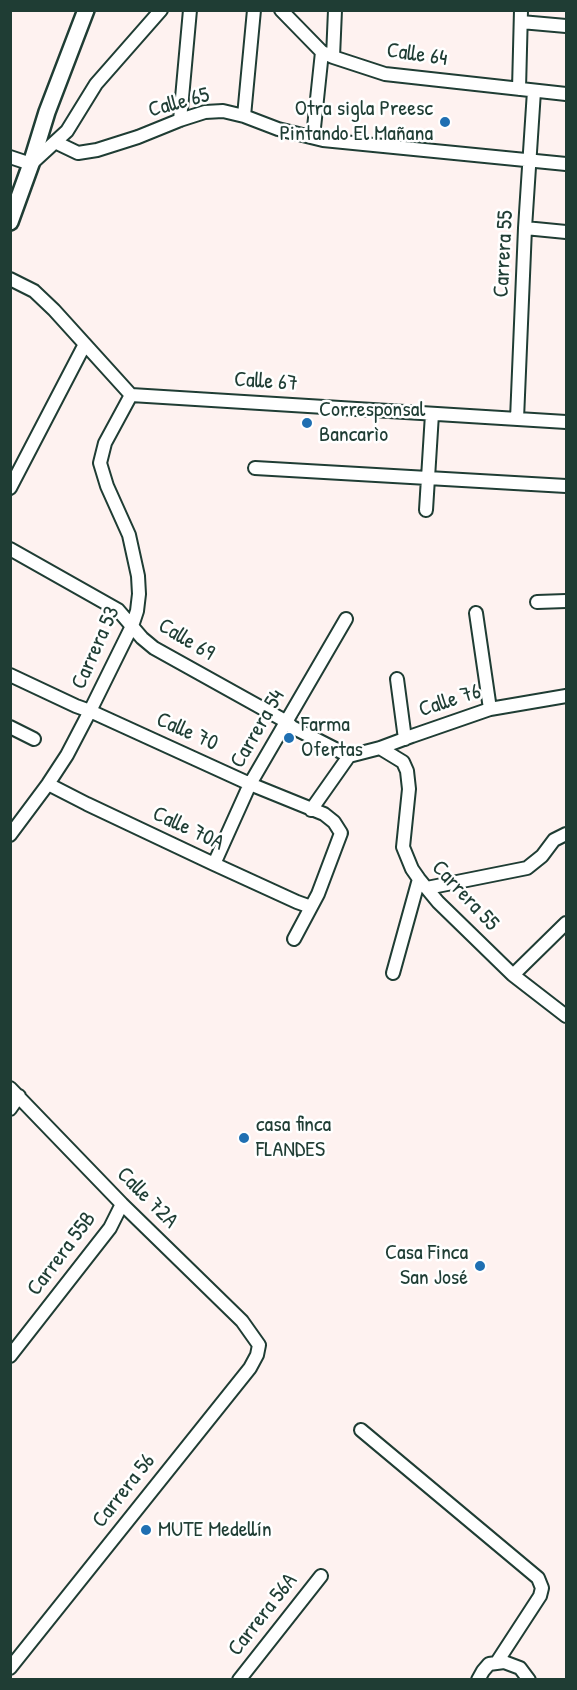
<!DOCTYPE html>
<meta charset="utf-8">
<style>
body{margin:0}
#map{position:relative;width:577px;height:1690px;overflow:hidden;background:#fef2f0;font-family:"Patrick Hand",sans-serif}
canvas{display:block}
.frame{position:absolute;inset:0;border:12px solid #1f3d34;pointer-events:none}
</style>
<div id="map">
<canvas width="577" height="1690"></canvas>
<div class="frame"></div>
</div>
<script>
const g = document.querySelector('canvas').getContext('2d');
g.lineJoin = 'round';
const poly = rows => new Path2D(rows.map(r => 'M' + r).join(''));
function stroke(path, color, width, dash) { g.strokeStyle = color; g.lineWidth = width; g.lineCap = dash ? 'butt' : 'round'; g.setLineDash(dash || []); g.stroke(path); }
function label(font, color, halo, rows, align = 'center') {
  g.font = font + ' "Patrick Hand",sans-serif'; g.lineWidth = 5; g.setLineDash([]); g.textBaseline = 'middle'; g.strokeStyle = halo; g.fillStyle = color; for (const [text, x, y, turn = 0] of rows) {
    g.save(); g.translate(x, y); g.rotate((+turn || 0) * Math.PI / 180); g.textAlign = isNaN(turn) ? turn : align; if (halo) g.strokeText(text, 0, 0); g.fillText(text, 0, 0); g.restore();
  }
}
const minor = poly([
 [281,10,322,52,333,57,385,74,566,94],
 [521,22,566,26],
 [333,57,335,10],
 [519,89,521,10],
 [244,116,254,10],
 [180,120,190,10],
 [313,137,322,52],
 [55,142,78,153,97,150,138,137,180,120,205,112,223,111,244,116,278,129,323,140,566,164],
 [10,157,31,164,67,131,96,84,161,10],
 [525,228,566,232],
 [10,279,34,291,54,310,131,395,566,422],
 [517,419,525,228,534,91],
 [255,468,566,486],
 [10,488,85,344],
 [426,510,432,414],
 [10,549,118,610,142,638,154,648,287,722,292,727,349,756],
 [537,602,566,601],
 [476,613,490,709],
 [10,675,76,706,90,711,250,784,324,814,334,822,341,833,318,894,294,939],
 [397,679,405,739],
 [10,727,34,739],
 [380,748,403,762,407,771,409,789,403,847,412,869,419,879,438,902,513,975,566,1016],
 [349,756,380,748,412,736,490,709,566,696],
 [48,784,87,804,214,864,297,902,311,907],
 [311,810,349,756],
 [10,835,48,784,67,755,90,711,132,626,137,611,139,594,138,576,129,535,107,486,100,463,105,443,131,395],
 [214,864,250,784,346,619],
 [427,888,527,868,542,856,554,840,566,834],
 [393,973,419,879],
 [513,975,566,923],
 [10,1088,122,1204,242,1321,259,1345,257,1355,250,1368,10,1668],
 [10,1109,19,1096],
 [10,1356,110,1228,122,1204],
 [361,1430,538,1578,542,1588,540,1596,497,1662],
 [239,1680,321,1576],
 [478,1680,483,1671,489,1664,504,1662,520,1668,529,1680]
]);
const major = poly([
 [10,222,31,164,47,112,86,10]
]);
const markers = [
 [445,122,6,"#1f6fb2"],
 [307,423,6,"#1f6fb2"],
 [289,738,6,"#1f6fb2"],
 [244,1138,6,"#1f6fb2"],
 [480,1266,6,"#1f6fb2"],
 [146,1530,6,"#1f6fb2"]
];
const streetNames = [
 ["Calle 64",417,55,8],
 ["Calle 65",179,103,-15],
 ["Carrera 55",504,254,-87],
 ["Calle 67",266,382,4],
 ["Calle 69",186,640,31],
 ["Carrera 53",96,648,-66],
 ["Calle 76",450,701,-18],
 ["Carrera 54",258,729,-60],
 ["Calle 70",187,732,24],
 ["Calle 70A",188,829,25],
 ["Carrera 55",465,896,47],
 ["Calle 72A",147,1198,45],
 ["Carrera 55B",62,1254,-53],
 ["Carrera 56",124,1491,-52],
 ["Carrera 56A",263,1615,-52]
];
const poiNames = [
 ["Otra sigla Preesc",433,109,"right"],
 ["Pintando El Mañana",433,134,"right"],
 ["Corresponsal",319,410],
 ["Bancarìo",319,435],
 ["Farma",301,725],
 ["Ofertas",301,750],
 ["casa finca",256,1125],
 ["FLANDES",256,1150],
 ["Casa Finca",468,1253,"right"],
 ["San José",468,1278,"right"],
 ["MUTE Medellín",158,1530]
];
stroke(minor, '#1f3d34', 16);
stroke(major, '#1f3d34', 20);
stroke(minor, '#fff', 12);
stroke(major, '#fff', 15);
for (const [x, y, r, color] of markers) { const dot = new Path2D(); dot.arc(x, y, r, 0, 2 * Math.PI); g.fillStyle = color; g.fill(dot); stroke(dot, '#fff', 2); }
label('22px', '#1f3d34', '#fff', streetNames);
label('22px', '#1f3d34', '#fff', poiNames, 'left');
</script>
